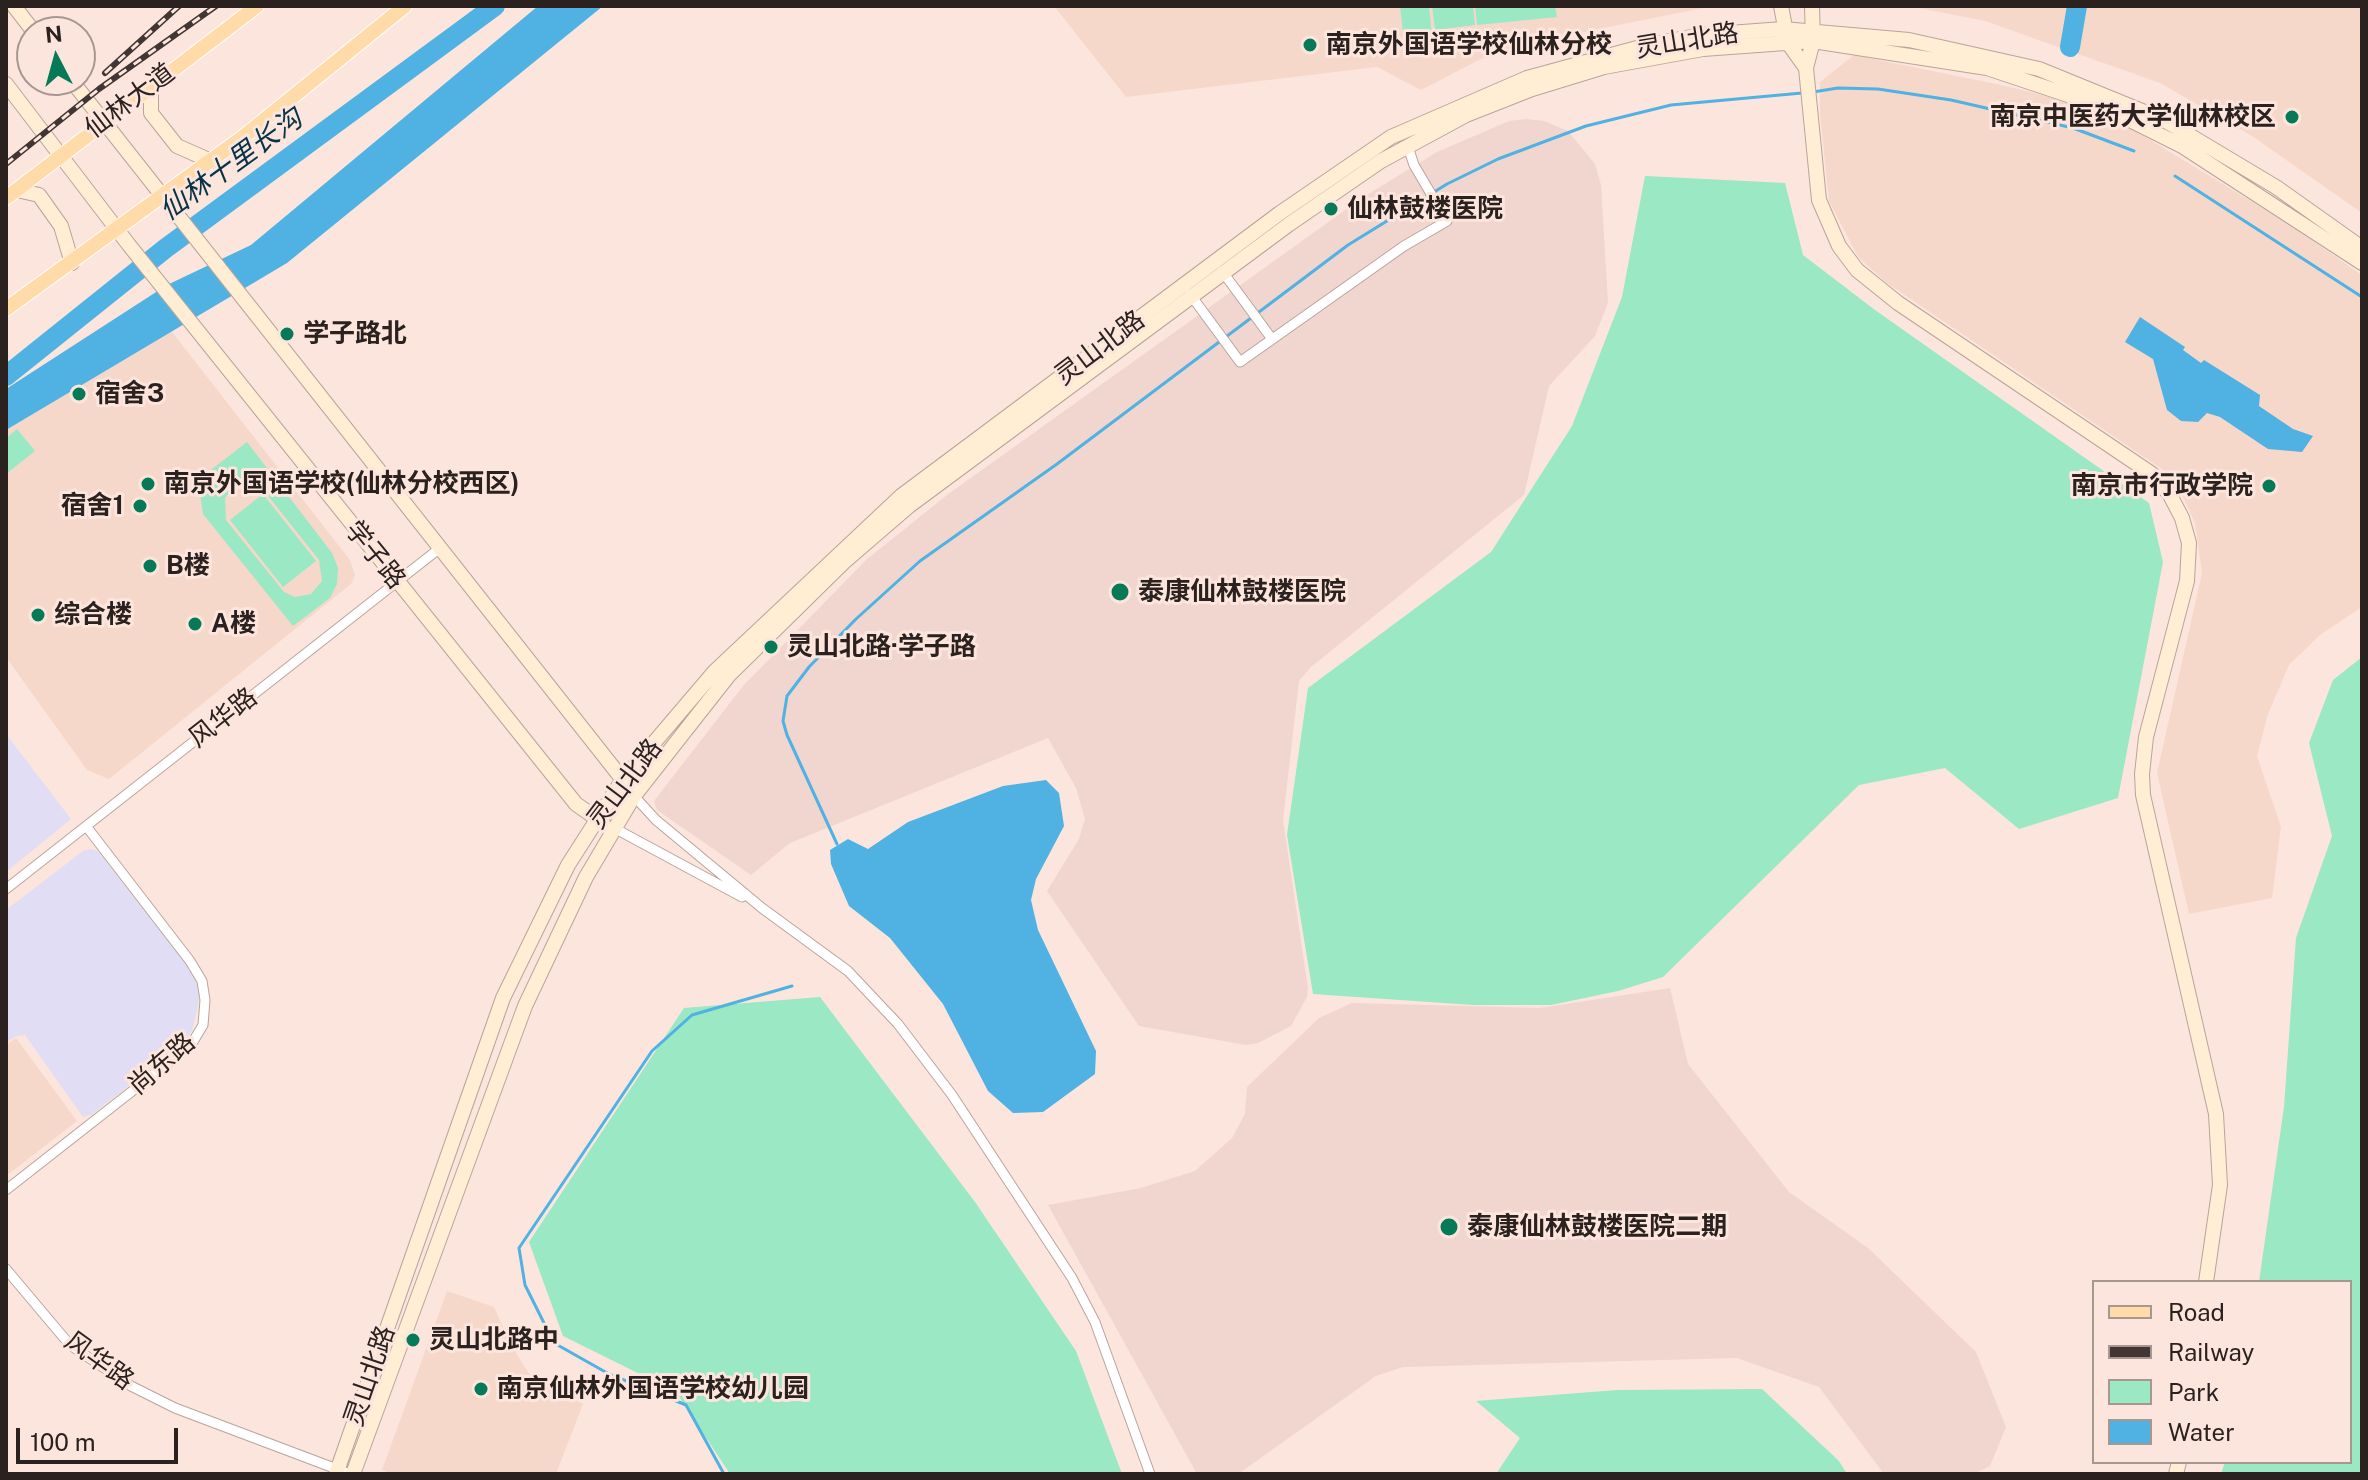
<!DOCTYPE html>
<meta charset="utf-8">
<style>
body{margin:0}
#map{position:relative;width:2368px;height:1480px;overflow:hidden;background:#fce5dc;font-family:"Public Sans",sans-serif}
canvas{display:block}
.frame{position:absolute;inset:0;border:8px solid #2b221f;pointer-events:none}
.legend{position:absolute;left:2092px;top:1280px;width:260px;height:184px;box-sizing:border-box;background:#fce5dc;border:2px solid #a89790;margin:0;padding:10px 14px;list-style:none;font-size:24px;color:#2b221f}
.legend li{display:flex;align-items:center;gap:16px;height:40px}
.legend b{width:40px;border:2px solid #a89790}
.north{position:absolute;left:16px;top:16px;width:80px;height:80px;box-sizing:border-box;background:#fce5dc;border:2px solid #a89790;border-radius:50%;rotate:354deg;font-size:22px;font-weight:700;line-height:32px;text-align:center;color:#2b221f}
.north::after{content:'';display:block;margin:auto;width:28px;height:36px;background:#067a56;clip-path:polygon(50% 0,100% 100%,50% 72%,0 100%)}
.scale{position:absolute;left:16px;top:1428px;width:162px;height:36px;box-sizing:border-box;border:4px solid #2b221f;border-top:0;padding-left:10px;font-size:24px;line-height:28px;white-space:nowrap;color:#2b221f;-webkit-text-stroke:6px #fce5dc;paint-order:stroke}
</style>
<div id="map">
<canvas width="2368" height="1480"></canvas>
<div class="frame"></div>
<ul class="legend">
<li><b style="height:10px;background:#ffdbaa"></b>Road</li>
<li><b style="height:10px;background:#413633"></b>Railway</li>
<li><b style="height:22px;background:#9ae8c4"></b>Park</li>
<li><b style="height:22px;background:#4fb2e2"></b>Water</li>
</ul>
<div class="north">N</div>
<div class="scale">100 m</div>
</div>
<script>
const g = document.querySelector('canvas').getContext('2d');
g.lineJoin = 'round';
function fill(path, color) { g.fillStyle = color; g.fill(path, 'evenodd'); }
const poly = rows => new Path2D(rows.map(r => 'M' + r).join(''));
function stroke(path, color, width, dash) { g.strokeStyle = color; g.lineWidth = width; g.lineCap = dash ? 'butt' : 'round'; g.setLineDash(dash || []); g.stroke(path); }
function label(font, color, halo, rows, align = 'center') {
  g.font = font + ' "Public Sans","Noto Sans SC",sans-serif'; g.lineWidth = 6; g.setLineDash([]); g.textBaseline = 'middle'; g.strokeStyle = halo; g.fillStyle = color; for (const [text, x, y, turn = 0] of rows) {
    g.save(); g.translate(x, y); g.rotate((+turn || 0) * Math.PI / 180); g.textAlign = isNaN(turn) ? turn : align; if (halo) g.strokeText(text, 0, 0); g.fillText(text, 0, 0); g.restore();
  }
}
const commercial = poly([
 [6,734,71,819,6,872],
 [91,849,98,851,195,975,200,996,192,1031,179,1047,91,1115,83,1117,25,1035,16,1036,6,1043,6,910,83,851]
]);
const built = poly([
 [1054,6,1713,6,1589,31,1481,59,1421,90,1377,67,1126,97],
 [1909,6,2362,6,2362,213,2252,136,2160,83,1985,21],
 [1854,55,2001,85,2059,99,2119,121,2287,223,2362,275,2362,607,2320,635,2289,665,2268,714,2257,756,2281,827,2272,898,2189,914,2157,773,2202,573,2195,523,2183,497,2169,474,1887,283,1858,257,1829,201,1820,114,1820,82],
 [151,305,350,560,355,575,351,584,109,779,87,770,6,657,6,409],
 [16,1038,77,1121,6,1176,6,1045],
 [447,1291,494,1307,511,1345,532,1378,583,1404,556,1474,393,1474,382,1470]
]);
const medical = poly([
 [1526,119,1544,121,1568,131,1595,164,1601,185,1608,303,1595,336,1549,386,1524,495,1311,667,1299,681,1283,820,1308,988,1307,997,1291,1026,1258,1043,1246,1045,1139,1026,1047,891,1079,839,1085,819,1076,788,1048,738,790,843,751,875,657,810,654,801,743,686,866,560,947,495,1362,198,1437,152,1509,121],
 [1670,988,1688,1064,1789,1192,1868,1248,1976,1352,2006,1427,1990,1466,1974,1474,1884,1474,1819,1387,1737,1358,1403,1367,1376,1376,1238,1474,1197,1474,1048,1205,1141,1188,1195,1171,1232,1138,1245,1114,1247,1087,1319,1018,1352,1003,1540,1008]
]);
const green = poly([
 [1400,6,1429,6,1433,46,1405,49],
 [1432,6,1473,6,1475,25,1435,30],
 [1475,6,1555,6,1557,17,1477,25],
 [1645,176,1785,183,1803,255,1875,310,2149,503,2163,562,2118,798,2019,829,1945,768,1859,785,1663,977,1618,991,1551,1005,1473,1005,1313,994,1287,835,1308,688,1491,552,1572,426,1622,297],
 [17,429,35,451,6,474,6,438],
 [247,442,332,553,338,568,337,584,330,598,293,626,203,514,198,480],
 [243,484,255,485,265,492,319,560,322,581,311,594,295,597,284,592,226,520,225,498,232,489],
 [263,494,316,561,283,587,230,520],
 [2362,657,2362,1474,2221,1474,2225,1462,2350,1462,2350,1282,2259,1282,2284,1107,2296,938,2332,836,2309,743,2333,680],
 [820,997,975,1202,1076,1351,1122,1474,730,1474,676,1392,563,1336,529,1242,684,1008],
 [1762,1389,1839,1461,1847,1474,1496,1474,1520,1438,1476,1401,1617,1390]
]);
const water = poly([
 [538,6,603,6,287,263,6,430,6,389,167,285,251,245],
 [2140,317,2185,347,2183,350,2201,363,2204,360,2260,395,2259,406,2293,429,2313,436,2302,452,2268,449,2220,417,2207,413,2198,422,2181,421,2167,410,2153,359,2125,342],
 [1046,780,1059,793,1064,826,1036,879,1031,900,1038,930,1096,1051,1095,1074,1043,1112,1013,1113,988,1091,943,1004,890,938,849,906,831,864,830,850,848,839,868,849,908,822,1003,786]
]);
const stream = poly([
 [1813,92,1838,88,1878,89,1951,100,2073,128,2134,151],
 [2175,176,2362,297],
 [837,844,787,735,783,721,787,696,809,667,856,619,920,561,1057,464,1348,245,1447,184,1498,159,1586,126,1671,105,1802,93],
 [724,1474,686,1405,609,1374,554,1343,525,1285,519,1248,652,1051,692,1015,792,986]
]);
const river = poly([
 [2070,47,2077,6],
 [6,376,166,248,495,6]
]);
const street = poly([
 [1222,271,1272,339],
 [1190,294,1240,362,1404,246,1447,221,1414,165,1408,147],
 [634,796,656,820,762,908,848,971,898,1024,952,1095,1072,1278,1095,1322,1150,1474],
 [614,828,742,897],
 [6,889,440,548],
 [6,1190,191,1045,203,1025,205,1000,202,981,190,961,86,826],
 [6,1269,70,1345,131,1386,175,1408,350,1474]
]);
const secondary = poly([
 [14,6,34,32],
 [1781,6,1788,43,1806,68],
 [1812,6,1813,41,1806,68,1819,200,1839,246,1857,270,1898,303,2152,474,2170,495,2182,518,2189,543,2187,581,2146,737,2142,774,2143,795,2216,1114,2220,1185,2206,1282],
 [71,80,627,785],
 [6,84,129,245,576,804,603,823],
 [151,85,151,113,177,146,211,161],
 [17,190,39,195,61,226,72,263],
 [336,1474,503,998,568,865,623,779,715,671,901,496,1280,213,1391,137,1527,78,1648,45,1702,35,1783,29,1909,40,2039,69,2164,120,2276,187,2362,248],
 [353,1474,525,1006,586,877,634,796,729,675,844,562,909,506,1288,225,1381,161,1466,115,1532,89,1604,67,1703,49,1813,41,1987,68,2104,107,2182,146,2362,263],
 [2176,1474,2179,1462]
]);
const primary = poly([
 [6,198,257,6],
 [6,309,243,137,405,6]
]);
const rail = poly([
 [105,73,179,6],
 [6,164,99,89,216,6]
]);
const markers = [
 [1310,45,8,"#067a56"],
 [2292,117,8,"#067a56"],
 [1331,209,8,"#067a56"],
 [287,334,8,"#067a56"],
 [79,394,8,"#067a56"],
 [148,484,8,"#067a56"],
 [2269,486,8,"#067a56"],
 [140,506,8,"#067a56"],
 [150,566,8,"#067a56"],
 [1120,592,10,"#067a56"],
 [38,615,8,"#067a56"],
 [195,624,8,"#067a56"],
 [771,647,8,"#067a56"],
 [1449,1227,10,"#067a56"],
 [413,1340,8,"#067a56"],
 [481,1389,8,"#067a56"]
];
const streetNames = [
 ["灵山北路",1687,41,-9],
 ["仙林大道",130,101,-37],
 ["灵山北路",1100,348,-37],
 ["学子路",375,555,51],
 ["风华路",223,718,-38],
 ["灵山北路",625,784,-53],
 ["尚东路",162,1064,-41],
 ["风华路",99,1361,36],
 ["灵山北路",370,1376,-71]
];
const poiNames = [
 ["南京外国语学校仙林分校",1326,45],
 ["南京中医药大学仙林校区",2276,117,"right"],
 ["仙林鼓楼医院",1347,209],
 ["学子路北",303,334],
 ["宿舍3",95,394],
 ["南京外国语学校(仙林分校西区)",164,484],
 ["南京市行政学院",2253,486,"right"],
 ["宿舍1",124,506,"right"],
 ["B楼",166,566],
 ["泰康仙林鼓楼医院",1138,592],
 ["综合楼",54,615],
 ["A楼",211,624],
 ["灵山北路·学子路",787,647],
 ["泰康仙林鼓楼医院二期",1467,1227],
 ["灵山北路中",429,1340],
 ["南京仙林外国语学校幼儿园",497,1389]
];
const waterNames = [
 ["仙林十里长沟",231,165,-36]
];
fill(commercial, '#e1ddf4');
fill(built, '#f6d8cb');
fill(medical, '#f0d6cf');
fill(green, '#9ae8c4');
fill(water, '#4fb2e2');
stroke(stream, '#4fb2e2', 3);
stroke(river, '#4fb2e2', 20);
stroke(street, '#b9a49b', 11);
stroke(secondary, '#b9a49b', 16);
stroke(primary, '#fff', 16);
stroke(street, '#fff', 9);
stroke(secondary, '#ffedd4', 14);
stroke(primary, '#ffdbaa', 14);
stroke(rail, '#413633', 6);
stroke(rail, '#fce5dc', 3, [9]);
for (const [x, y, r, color] of markers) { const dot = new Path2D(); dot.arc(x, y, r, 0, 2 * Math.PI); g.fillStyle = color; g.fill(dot); stroke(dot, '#fce5dc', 3); }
label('26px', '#2b221f', '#fce5dc', streetNames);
label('bold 26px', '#2b221f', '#fce5dc', poiNames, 'left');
label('italic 28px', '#063347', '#fce5dc', waterNames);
</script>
